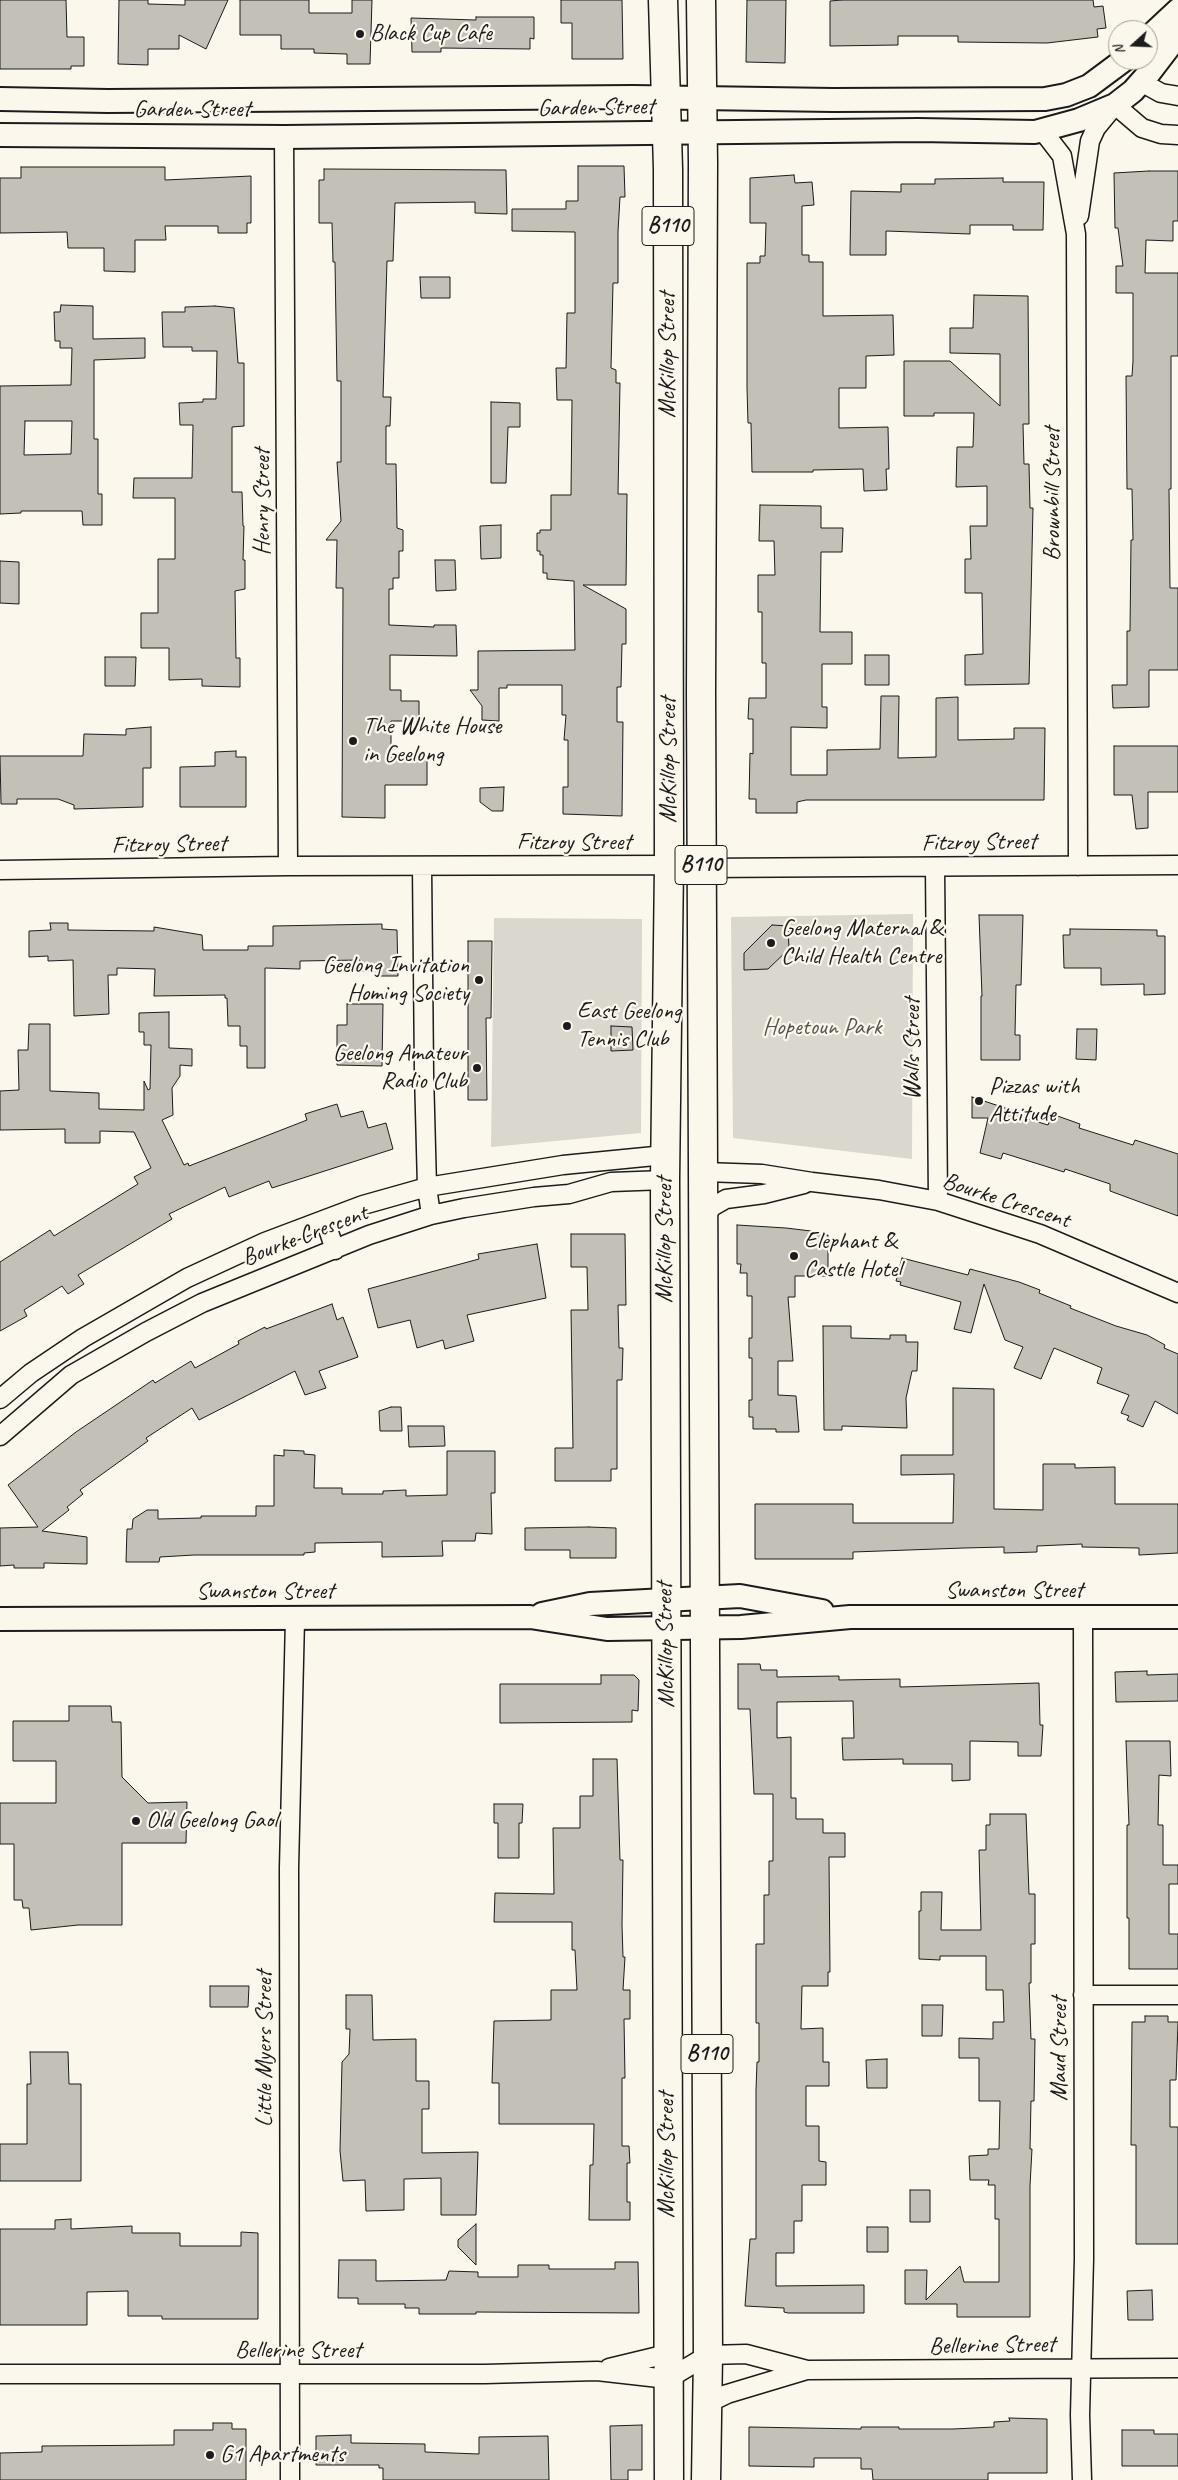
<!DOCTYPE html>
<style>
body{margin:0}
#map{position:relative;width:1178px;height:2480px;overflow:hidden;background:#fbf7ec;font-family:Caveat,sans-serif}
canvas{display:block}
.north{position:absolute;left:1108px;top:20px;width:50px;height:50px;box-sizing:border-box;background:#fbf7ec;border:1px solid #a29f99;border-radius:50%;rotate:250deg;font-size:14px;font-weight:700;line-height:20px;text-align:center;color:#1c1c1c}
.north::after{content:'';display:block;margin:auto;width:18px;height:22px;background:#1c1c1c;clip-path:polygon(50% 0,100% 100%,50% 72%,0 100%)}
</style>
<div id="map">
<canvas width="1178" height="2480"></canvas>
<div class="north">N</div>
</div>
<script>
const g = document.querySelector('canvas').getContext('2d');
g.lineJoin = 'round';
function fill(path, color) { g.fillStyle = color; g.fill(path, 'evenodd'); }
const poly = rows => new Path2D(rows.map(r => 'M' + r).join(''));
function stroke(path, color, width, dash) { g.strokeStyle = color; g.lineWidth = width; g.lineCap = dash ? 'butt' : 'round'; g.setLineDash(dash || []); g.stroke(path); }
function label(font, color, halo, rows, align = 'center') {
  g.font = font + ' Caveat,sans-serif'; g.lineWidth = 4.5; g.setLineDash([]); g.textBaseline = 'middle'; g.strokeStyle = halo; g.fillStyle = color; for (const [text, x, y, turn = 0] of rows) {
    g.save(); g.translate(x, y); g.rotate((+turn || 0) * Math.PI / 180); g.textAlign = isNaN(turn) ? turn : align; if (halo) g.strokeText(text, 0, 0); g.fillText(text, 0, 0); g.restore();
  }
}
const green = poly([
 [913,914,912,1159,733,1138,731,917],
 [494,918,642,919,641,1133,491,1147]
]);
const building = poly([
 [0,0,66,0,67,37,84,37,84,66,71,66,71,69,0,69,0,0],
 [119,0,148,0,148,4,185,5,185,0,228,0,206,49,179,35,179,49,148,49,148,65,118,64,119,0],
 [240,0,309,0,309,13,352,13,352,0,372,0,370,64,347,64,347,54,314,53,314,49,281,49,281,35,240,35,240,0],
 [561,0,622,0,623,59,572,59,572,23,561,23,561,0],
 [747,0,786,0,785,63,746,62,747,0],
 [842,0,1093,0,1094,7,1103,6,1106,28,1097,29,1098,37,1047,43,958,42,958,36,898,36,898,45,830,46,830,1,842,0],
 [476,17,534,17,534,39,530,38,530,49,441,48,441,52,412,52,411,18,476,20,476,17],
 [578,166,624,166,625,197,620,197,618,232,618,283,613,283,611,368,616,370,616,383,620,383,618,494,627,494,626,585,583,585,626,609,626,644,622,644,621,687,617,687,617,722,623,722,622,816,563,814,563,787,568,787,568,740,564,740,566,715,562,715,562,685,507,685,507,688,499,688,499,721,482,720,482,706,470,690,478,690,478,651,575,650,574,581,547,579,547,573,543,573,543,555,540,555,540,551,537,551,537,533,540,533,540,530,551,530,551,495,571,495,572,400,557,400,556,368,566,368,567,313,575,313,575,232,512,231,512,209,566,209,566,201,578,201,578,166],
 [21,167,165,167,165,180,251,176,251,223,247,223,247,233,218,233,218,226,165,226,166,240,135,240,135,272,104,271,104,248,68,248,67,232,0,233,0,178,21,178,21,167],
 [324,169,506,170,507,214,475,213,475,202,395,203,393,261,387,261,383,397,391,397,390,426,386,426,386,464,396,464,397,528,403,530,403,551,399,551,399,578,393,578,393,589,389,589,389,625,434,627,434,625,456,625,457,656,390,655,390,690,401,690,401,701,419,701,419,721,391,721,391,757,427,757,427,785,385,785,385,818,342,817,343,588,336,588,337,540,326,540,341,521,337,462,341,462,341,381,337,381,335,262,333,262,332,223,319,223,319,180,324,180,324,169],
 [1149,171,1178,171,1178,221,1173,221,1173,241,1146,240,1145,273,1178,273,1178,356,1171,356,1171,489,1169,489,1170,588,1178,588,1178,670,1149,670,1149,707,1113,708,1112,685,1127,685,1127,631,1130,631,1131,540,1133,540,1132,489,1127,489,1126,376,1132,376,1133,361,1133,293,1116,293,1116,266,1123,266,1118,228,1115,228,1114,173,1149,171],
 [794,175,795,183,812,182,814,205,802,206,802,255,809,255,809,262,823,262,823,316,893,315,894,355,866,356,866,388,839,388,839,428,888,427,889,469,886,469,887,490,864,491,863,469,813,470,813,472,752,472,751,423,748,423,747,388,747,263,760,263,760,256,765,256,766,223,750,223,750,178,794,175],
 [1003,178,1003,182,1044,182,1043,230,1013,230,1013,225,970,225,970,234,886,231,886,255,850,255,851,191,901,192,901,184,935,184,935,179,1003,178],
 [420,277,450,277,450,298,421,298,420,277],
 [974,295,1028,296,1029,424,1023,424,1024,464,1029,464,1030,508,1033,508,1029,684,965,685,965,655,983,654,982,593,965,593,965,559,971,559,970,526,987,526,987,486,956,487,957,447,973,447,974,413,934,413,934,416,904,416,904,361,950,361,1000,406,1000,354,950,353,950,328,973,328,974,295],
 [61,305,93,306,93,339,145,338,145,358,94,360,94,439,98,439,98,494,102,494,102,525,83,525,82,511,21,511,21,513,0,514,0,386,71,385,72,348,60,348,60,341,55,341,54,312,60,312,61,305],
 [25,421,72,421,71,454,24,455,25,421],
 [215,306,234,308,238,363,244,363,244,426,232,427,232,492,242,492,243,526,244,526,243,560,245,560,245,589,235,591,236,658,240,658,240,687,202,686,202,679,169,680,169,648,141,648,141,613,158,613,158,559,175,559,175,498,133,498,134,478,192,478,193,425,180,425,179,403,203,402,203,399,216,399,217,351,192,351,192,347,163,347,162,312,185,312,185,307,215,306],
 [491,402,520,403,520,427,508,427,506,483,491,483,491,402],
 [760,505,821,506,821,528,843,528,842,552,821,552,820,632,852,632,852,664,822,664,822,707,827,707,827,728,791,727,791,775,827,775,827,750,880,749,881,696,899,696,898,758,936,757,936,698,958,697,958,740,1014,739,1014,728,1045,728,1044,800,806,800,797,802,797,813,756,813,756,799,749,799,750,753,753,754,753,719,748,719,749,698,766,698,766,663,762,663,762,612,758,612,758,575,775,575,774,541,759,541,760,505],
 [501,525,501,558,481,559,480,526,501,525],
 [435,560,455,560,456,590,436,591,435,560],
 [0,561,19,562,19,604,0,603,0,561],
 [865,655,889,655,889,685,865,685,865,655],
 [105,657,136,657,135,686,105,686,105,657],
 [151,727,151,768,143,768,143,807,74,809,74,805,58,799,17,799,17,804,1,804,0,756,83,756,84,734,126,735,126,729,151,727],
 [1114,746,1178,746,1178,792,1148,792,1148,828,1136,829,1132,795,1114,795,1114,746],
 [236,751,236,757,246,757,246,807,180,807,180,767,215,766,215,752,236,751],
 [504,787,503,811,492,811,480,802,480,788,504,787],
 [979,915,1023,915,1021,985,1016,985,1015,1035,1020,1035,1020,1060,981,1060,981,996,982,996,979,915],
 [50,923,68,923,68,930,154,931,154,927,202,935,203,950,248,950,248,946,273,946,273,926,382,924,382,929,397,930,398,976,374,976,373,971,360,971,360,960,300,961,300,969,265,968,265,1068,247,1068,247,1046,240,1046,240,1026,228,1026,227,998,225,998,225,995,154,996,155,969,117,968,117,975,108,975,109,1014,74,1016,73,960,48,961,48,956,29,957,29,931,51,930,50,923],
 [772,925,788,926,789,949,768,969,744,970,744,953,772,925],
 [1070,929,1157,930,1157,936,1165,936,1165,994,1144,995,1144,984,1101,985,1101,968,1064,968,1063,935,1070,935,1070,929],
 [468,941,492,941,491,1018,486,1018,487,1100,468,1100,468,941],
 [347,1004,383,1004,382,1066,337,1065,337,1025,347,1025,347,1004],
 [169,1012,169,1048,192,1049,192,1066,180,1065,180,1076,172,1088,173,1115,162,1120,184,1165,188,1163,189,1166,307,1120,305,1114,337,1104,341,1117,363,1111,368,1128,386,1123,393,1149,272,1188,269,1181,229,1197,225,1187,169,1214,172,1219,78,1275,84,1284,68,1294,62,1286,24,1310,27,1316,0,1331,0,1262,50,1230,54,1236,138,1184,134,1177,151,1168,134,1132,100,1131,100,1143,65,1143,65,1129,0,1130,0,1091,19,1090,18,1050,28,1050,29,1024,50,1024,50,1091,99,1093,99,1109,144,1110,144,1081,148,1090,150,1089,151,1045,144,1045,144,1032,139,1032,139,1013,169,1012],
 [611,1026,632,1027,633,1050,611,1051,611,1026],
 [1077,1029,1097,1029,1096,1060,1076,1059,1077,1029],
 [972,1097,1026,1115,1025,1118,1048,1125,1052,1114,1080,1124,1079,1128,1133,1145,1135,1140,1178,1154,1178,1216,1110,1191,1110,1184,1065,1169,1064,1172,1003,1153,1001,1159,980,1153,988,1118,972,1118,972,1097],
 [737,1225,786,1228,811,1231,810,1235,828,1235,828,1276,795,1276,795,1297,788,1297,793,1361,778,1361,778,1395,796,1396,799,1432,776,1432,776,1429,753,1429,753,1417,749,1417,749,1400,752,1400,752,1358,749,1358,749,1338,752,1338,752,1296,747,1296,747,1273,740,1273,741,1264,737,1264,737,1225],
 [571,1234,625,1234,626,1305,618,1305,619,1348,623,1348,622,1380,617,1380,617,1469,611,1469,611,1481,555,1481,555,1448,573,1448,571,1310,588,1310,587,1267,571,1267,571,1234],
 [537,1244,546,1298,467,1315,474,1341,445,1349,443,1340,417,1348,410,1320,378,1328,368,1289,479,1259,478,1254,537,1244],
 [902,1258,968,1275,970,1269,1019,1282,1040,1290,1039,1293,1071,1306,1070,1308,1116,1326,1147,1335,1165,1345,1164,1348,1178,1354,1178,1414,1155,1401,1143,1427,1127,1420,1129,1416,1121,1413,1129,1395,1097,1383,1102,1368,1054,1348,1041,1379,1014,1368,1023,1347,1005,1340,984,1284,971,1333,954,1329,961,1302,900,1285,901,1282,896,1281,902,1258],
 [332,1304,337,1320,343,1317,358,1357,319,1371,326,1388,305,1395,295,1371,199,1420,192,1408,146,1438,148,1441,80,1490,83,1494,67,1507,69,1510,42,1531,87,1537,87,1564,44,1563,44,1568,14,1568,14,1565,0,1566,0,1528,38,1527,8,1485,76,1432,153,1380,155,1383,191,1361,195,1368,239,1344,238,1341,265,1327,266,1329,332,1304],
 [823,1326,851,1326,851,1338,890,1339,890,1335,906,1335,906,1342,918,1342,917,1371,912,1371,906,1398,907,1428,842,1426,842,1430,824,1430,823,1326],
 [953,1388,994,1389,994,1509,1043,1510,1043,1464,1075,1464,1075,1468,1115,1467,1115,1504,1178,1504,1178,1553,1139,1555,1139,1548,1082,1547,1082,1544,1037,1546,1037,1552,1004,1553,1004,1547,964,1548,853,1552,853,1559,755,1559,755,1504,853,1504,853,1523,953,1523,954,1474,901,1475,901,1455,953,1455,953,1388],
 [391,1407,401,1407,402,1431,380,1431,379,1411,391,1407],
 [408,1426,444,1426,445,1446,409,1447,408,1426],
 [284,1450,304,1451,304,1454,315,1455,314,1488,342,1488,342,1494,383,1494,383,1491,406,1490,406,1496,447,1495,447,1451,495,1451,495,1493,491,1493,492,1534,476,1533,475,1541,442,1541,443,1556,382,1557,382,1542,315,1543,315,1552,304,1553,304,1555,194,1555,160,1557,159,1562,126,1562,127,1529,132,1529,133,1519,147,1510,158,1510,158,1519,201,1518,201,1516,256,1516,256,1506,274,1506,274,1455,284,1456,284,1450],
 [589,1527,616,1528,616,1558,570,1558,570,1550,525,1550,525,1528,589,1527],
 [738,1664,760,1664,761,1670,777,1670,777,1677,839,1676,839,1680,900,1679,900,1687,1039,1683,1040,1725,1043,1725,1041,1756,1018,1756,1018,1742,970,1741,970,1780,952,1781,952,1764,903,1764,903,1759,843,1760,842,1738,854,1738,853,1701,777,1702,777,1738,791,1737,791,1798,796,1798,796,1819,823,1819,823,1833,845,1833,845,1857,829,1857,830,1972,828,1972,828,1986,802,1986,801,2029,823,2028,823,2062,829,2062,829,2086,806,2086,806,2126,819,2126,819,2161,826,2162,826,2185,802,2185,802,2221,794,2221,794,2253,776,2253,776,2286,864,2285,864,2313,788,2313,784,2312,784,2308,745,2306,750,2239,756,2239,756,2090,757,2062,759,2062,759,2023,756,2023,756,1944,764,1944,764,1895,769,1895,769,1861,773,1861,773,1794,754,1794,750,1709,738,1709,738,1664],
 [1147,1671,1147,1675,1178,1674,1178,1701,1116,1702,1115,1672,1147,1671],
 [601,1675,634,1675,639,1680,638,1711,632,1710,632,1722,500,1723,500,1684,601,1684,601,1675],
 [69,1706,111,1706,112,1722,121,1722,122,1777,148,1803,187,1802,186,1843,122,1843,122,1925,78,1925,31,1930,29,1908,23,1908,22,1900,14,1900,14,1844,0,1844,0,1803,56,1803,56,1761,13,1761,13,1721,69,1721,69,1706],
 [1126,1741,1170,1741,1171,1776,1159,1775,1158,1825,1163,1825,1163,1865,1178,1865,1178,1884,1169,1884,1169,1934,1178,1934,1178,1969,1129,1969,1129,1918,1127,1918,1127,1825,1129,1825,1126,1741],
 [593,1759,617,1759,620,1860,623,1860,622,1925,623,1957,625,1957,623,1990,630,1990,630,2019,624,2019,625,2078,622,2078,622,2146,629,2146,630,2163,627,2163,627,2202,630,2202,630,2220,589,2220,590,2165,593,2165,594,2124,499,2124,499,2083,492,2083,494,2021,551,2020,551,1990,577,1990,575,1950,572,1950,572,1922,494,1922,495,1893,554,1894,553,1828,580,1828,580,1796,593,1796,593,1759],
 [494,1804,523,1804,522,1823,519,1823,519,1858,498,1858,498,1823,494,1823,494,1804],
 [990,1814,1026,1814,1029,1894,1035,1894,1035,1944,1031,1944,1031,1983,1029,1983,1031,2039,1035,2039,1034,2101,1031,2101,1030,2149,1032,2149,1030,2186,1030,2317,957,2317,957,2304,905,2304,905,2270,927,2270,926,2300,960,2266,964,2282,999,2282,999,2219,995,2219,995,2185,988,2185,989,2180,970,2180,969,2156,988,2155,988,2149,999,2149,1000,2101,979,2101,979,2058,959,2058,959,2038,993,2039,993,2022,1004,2022,1003,1990,986,1990,986,1956,940,1956,940,1960,919,1959,919,1911,921,1911,921,1892,942,1892,941,1930,981,1930,979,1850,986,1850,986,1825,990,1825,990,1814],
 [210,1986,249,1986,248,2007,210,2007,210,1986],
 [346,1995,372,1995,373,2040,416,2039,416,2081,429,2081,429,2109,422,2109,422,2153,478,2152,476,2215,441,2215,441,2178,404,2179,404,2210,366,2211,365,2180,343,2181,340,2151,342,2062,349,2054,350,2029,346,2029,346,1995],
 [922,2005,943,2005,942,2036,922,2036,922,2005],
 [1145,2016,1168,2016,1168,2022,1178,2022,1176,2080,1170,2080,1170,2127,1178,2127,1178,2244,1136,2244,1136,2145,1131,2145,1132,2022,1145,2022,1145,2016],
 [30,2052,68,2052,69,2084,81,2084,81,2181,0,2181,0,2144,27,2144,27,2084,31,2084,30,2052],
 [887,2059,887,2088,867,2088,866,2060,887,2059],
 [910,2190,930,2190,930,2222,910,2222,910,2190],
 [71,2219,71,2229,132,2226,132,2233,180,2233,180,2246,241,2246,241,2232,258,2233,258,2319,162,2319,162,2316,128,2316,128,2291,87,2292,87,2325,0,2325,0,2229,55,2229,55,2220,71,2219],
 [476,2224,476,2265,458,2247,458,2240,476,2224],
 [867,2227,888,2227,888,2252,867,2252,867,2227],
 [339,2260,376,2260,376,2281,446,2280,449,2271,478,2272,478,2277,518,2277,518,2265,549,2265,549,2269,615,2269,615,2262,638,2262,639,2313,476,2312,476,2314,419,2314,419,2308,405,2308,405,2304,358,2304,358,2298,338,2298,339,2260],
 [1152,2290,1153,2320,1128,2320,1127,2291,1152,2290],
 [1009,2418,1047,2419,1047,2473,988,2473,988,2480,873,2480,872,2469,861,2469,861,2458,814,2458,814,2467,749,2466,749,2427,861,2429,861,2427,899,2427,899,2429,953,2429,994,2427,994,2422,1010,2421,1009,2418],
 [213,2423,232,2423,232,2429,246,2429,246,2480,0,2480,0,2453,42,2452,42,2446,174,2445,174,2430,213,2430,213,2423],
 [642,2425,642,2470,628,2470,628,2480,611,2480,610,2426,642,2425],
 [1122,2430,1154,2430,1154,2434,1178,2434,1178,2466,1122,2466,1122,2430],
 [351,2435,351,2443,425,2444,425,2452,479,2454,479,2437,548,2436,549,2480,383,2480,383,2468,379,2468,379,2465,316,2465,316,2436,351,2435]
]);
const minor = poly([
 [1141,82,1161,93,1178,96],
 [1042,130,1062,156,1076,234,1078,866],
 [284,137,288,866],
 [1079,216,1090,141,1096,128,1115,105,1142,128,1161,134,1178,135],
 [422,866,424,1073,427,1187,431,1215],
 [935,867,938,1201],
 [0,870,288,866,669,865,701,868,1178,865],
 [704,1172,762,1174,812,1182,879,1190,938,1201,1040,1234,1178,1293],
 [703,1219,712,1207,726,1199,764,1194,804,1184],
 [325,1220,335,1250],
 [0,1399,31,1373,83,1338,187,1278,265,1242,363,1205,427,1187,563,1165,665,1155],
 [0,1436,71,1375,146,1332,202,1303,369,1235,431,1215,464,1208,534,1197,569,1194,611,1182,665,1180],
 [1083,1995,1178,1995],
 [609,2368,667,2354],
 [0,2374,485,2374,597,2371,668,2379,708,2355,746,2354,807,2370,1178,2368],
 [706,2404,727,2394,807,2370],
 [290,2480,289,1868,295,1619],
 [1082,2480,1080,2415,1084,2259,1083,1617]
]);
const tertiary = poly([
 [1148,38,1178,10],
 [0,99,108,101,633,97,833,100,1045,99,1066,95,1089,86,1124,60],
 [0,135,284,137,918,130,1035,132,1079,120,1115,105,1133,91,1149,73,1178,35],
 [542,1614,590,1604,740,1596,822,1611],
 [0,1619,530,1617,607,1629,741,1627,850,1617,1178,1617]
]);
const trunk = poly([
 [663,0,668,169,669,865,665,1180,669,2480],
 [701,0,703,163,701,692,708,2355,706,2480]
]);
const markers = [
 [360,34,5,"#1c1c1c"],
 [353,741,5,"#1c1c1c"],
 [771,943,5,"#1c1c1c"],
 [479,980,5,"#1c1c1c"],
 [567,1026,5,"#1c1c1c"],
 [477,1068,5,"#1c1c1c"],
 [979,1101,5,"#1c1c1c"],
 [794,1256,5,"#1c1c1c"],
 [136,1821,5,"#1c1c1c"],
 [210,2455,5,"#1c1c1c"]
];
const shields = [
 [668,226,52],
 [701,865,52],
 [707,2054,52]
];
const shieldNames = [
 ["B110",668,226],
 ["B110",701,865],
 ["B110",707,2054]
];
const poiNames = [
 ["Black Cup Cafe",370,34],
 ["The White House",363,727],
 ["in Geelong",363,755],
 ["Geelong Maternal &",781,929],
 ["Child Health Centre",781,957],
 ["Geelong Invitation",469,966,"right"],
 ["Homing Society",469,994,"right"],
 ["East Geelong",577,1012],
 ["Tennis Club",577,1040],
 ["Geelong Amateur",467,1054,"right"],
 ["Radio Club",467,1082,"right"],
 ["Pizzas with",989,1087],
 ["Attitude",989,1115],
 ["Elephant &",804,1242],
 ["Castle Hotel",804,1270],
 ["Old Geelong Gaol",146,1821],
 ["G1 Apartments",220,2455]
];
const streetNames = [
 ["Garden Street",596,108,-1],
 ["Garden Street",192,110],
 ["McKillop Street",668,355,-90],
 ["Brownbill Street",1053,494,-90],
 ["Henry Street",263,502,-90],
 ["McKillop Street",669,760,-90],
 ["Fitzroy Street",574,843],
 ["Fitzroy Street",979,843,-1],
 ["Fitzroy Street",169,845,-1],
 ["Walls Street",913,1049,-90],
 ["Bourke Crescent",1006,1201,18],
 ["Bourke Crescent",305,1236,-21],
 ["McKillop Street",665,1240,-90],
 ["Swanston Street",1014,1591],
 ["Swanston Street",265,1592],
 ["McKillop Street",666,1645,-91],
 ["Little Myers Street",265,2049,-90],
 ["Maud Street",1060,2049,-90],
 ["McKillop Street",667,2155,-90],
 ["Bellerine Street",992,2346,-1],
 ["Bellerine Street",298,2351]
];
const parkNames = [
 ["Hopetoun Park",822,1028]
];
fill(green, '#dad7ce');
fill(building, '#c3c0b8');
stroke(building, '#1c1c1c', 1);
stroke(minor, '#1c1c1c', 21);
stroke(tertiary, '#1c1c1c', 26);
stroke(trunk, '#1c1c1c', 31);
stroke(minor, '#fbf7ec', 18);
stroke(tertiary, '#fbf7ec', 22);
stroke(trunk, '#fbf7ec', 28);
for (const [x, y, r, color] of markers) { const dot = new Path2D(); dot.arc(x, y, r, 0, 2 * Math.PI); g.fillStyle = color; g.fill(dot); stroke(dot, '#fbf7ec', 2); }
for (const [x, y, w] of shields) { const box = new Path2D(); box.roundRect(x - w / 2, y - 19.5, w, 39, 4); g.fillStyle = '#fbf7ec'; g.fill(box); stroke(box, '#1c1c1c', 1); }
label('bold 22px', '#1c1c1c', null, shieldNames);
label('24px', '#1c1c1c', '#fbf7ec', poiNames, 'left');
label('24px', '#1c1c1c', '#fbf7ec', streetNames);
label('24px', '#555451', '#fbf7ec', parkNames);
</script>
